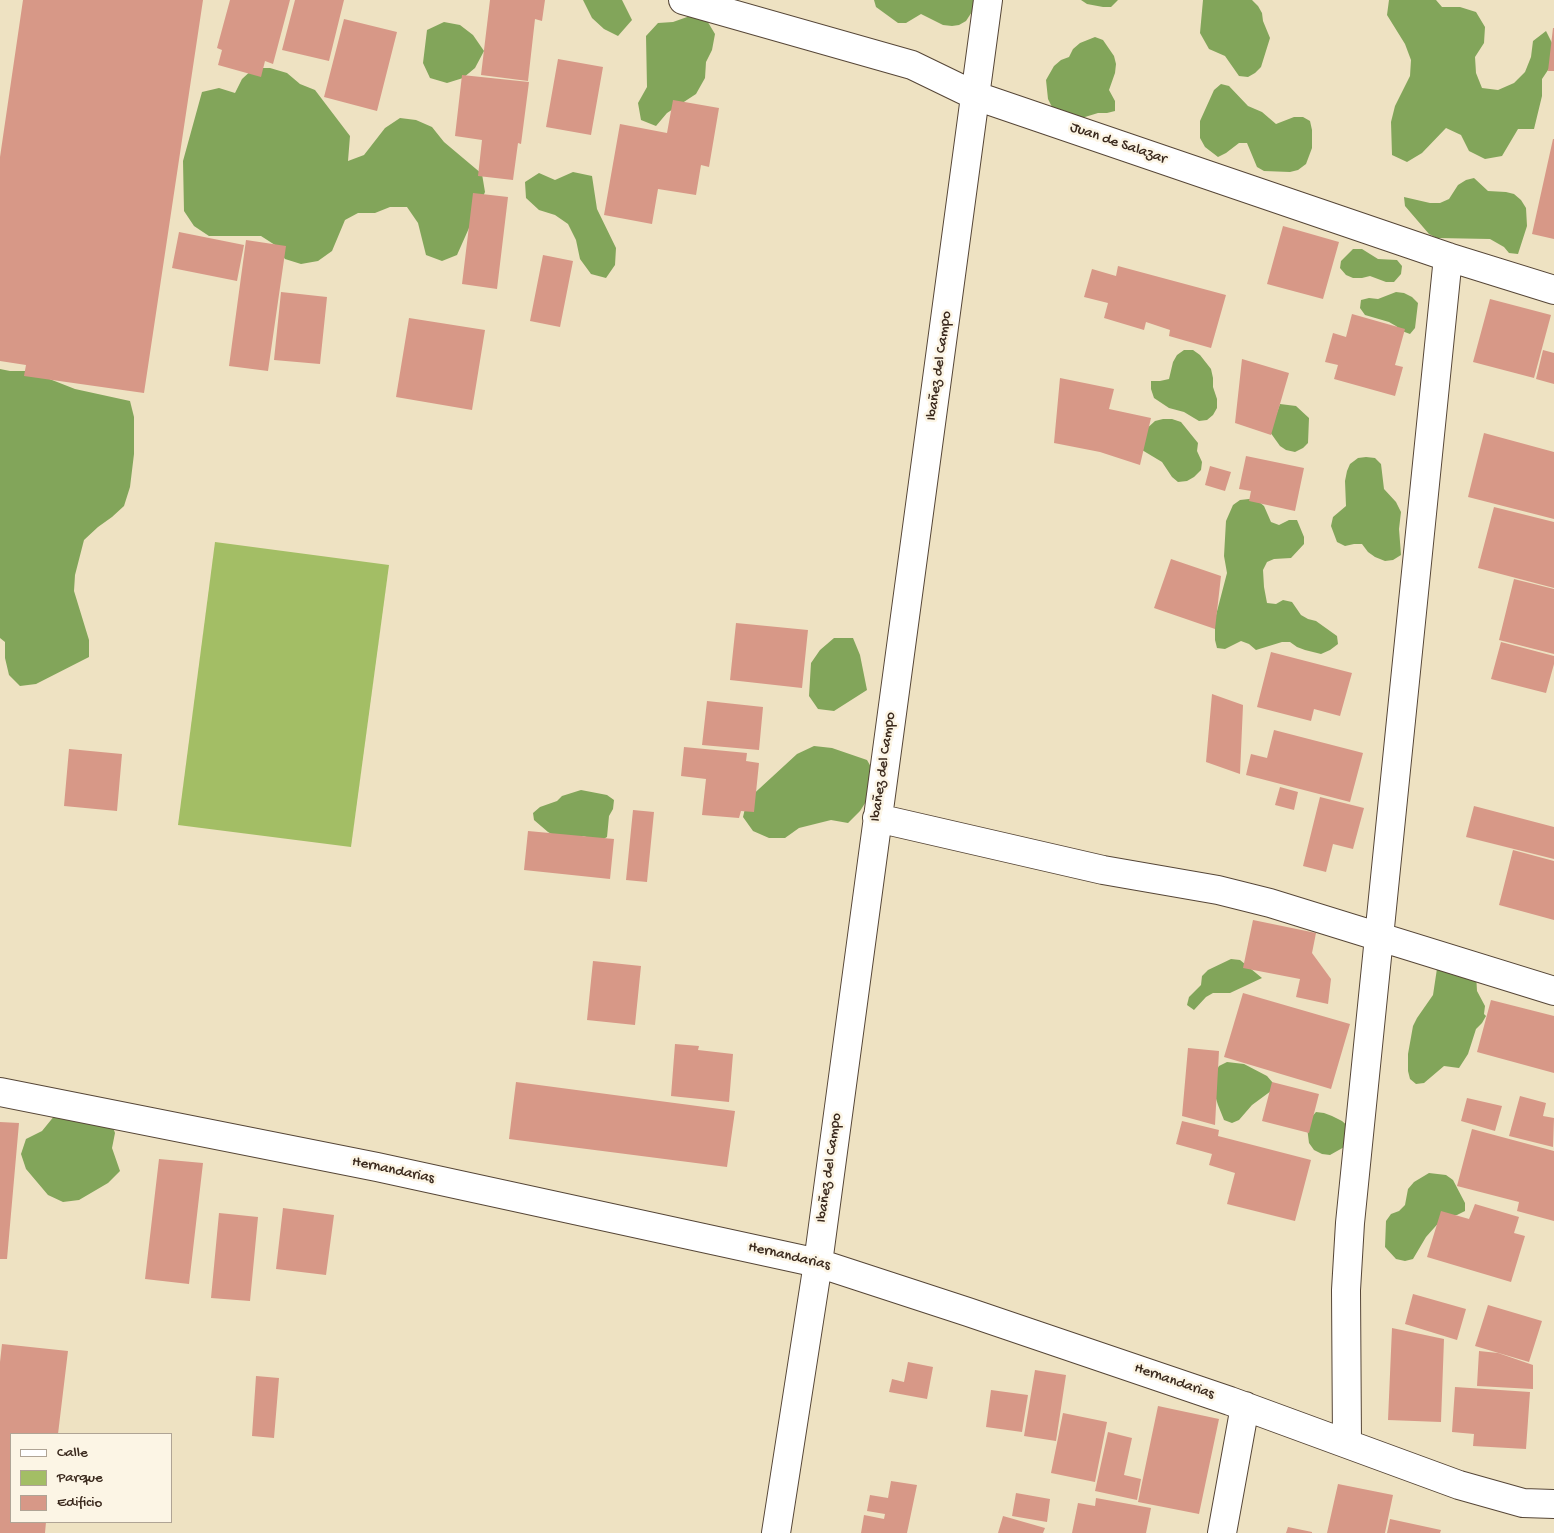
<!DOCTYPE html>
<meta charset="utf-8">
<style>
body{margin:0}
#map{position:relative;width:1554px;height:1533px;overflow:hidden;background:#eee2c2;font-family:"Gochi Hand",sans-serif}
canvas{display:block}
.legend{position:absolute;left:10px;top:1433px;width:162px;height:90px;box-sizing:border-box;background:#fcf5e5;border:1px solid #afa495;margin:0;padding:6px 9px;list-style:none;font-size:15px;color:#3b2a1e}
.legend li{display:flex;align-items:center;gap:10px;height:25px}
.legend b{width:25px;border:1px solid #afa495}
</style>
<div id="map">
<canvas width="1554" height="1533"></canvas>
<ul class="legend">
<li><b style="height:6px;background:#fff"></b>Calle</li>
<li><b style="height:14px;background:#a3be65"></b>Parque</li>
<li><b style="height:14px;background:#d79887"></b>Edificio</li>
</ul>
</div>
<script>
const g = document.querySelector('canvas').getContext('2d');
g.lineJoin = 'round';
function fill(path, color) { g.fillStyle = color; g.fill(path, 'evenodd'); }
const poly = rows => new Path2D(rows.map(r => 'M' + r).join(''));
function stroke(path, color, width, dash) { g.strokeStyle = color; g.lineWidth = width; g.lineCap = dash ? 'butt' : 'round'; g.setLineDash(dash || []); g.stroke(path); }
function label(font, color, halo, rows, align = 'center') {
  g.font = font + ' "Gochi Hand",sans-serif'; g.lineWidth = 5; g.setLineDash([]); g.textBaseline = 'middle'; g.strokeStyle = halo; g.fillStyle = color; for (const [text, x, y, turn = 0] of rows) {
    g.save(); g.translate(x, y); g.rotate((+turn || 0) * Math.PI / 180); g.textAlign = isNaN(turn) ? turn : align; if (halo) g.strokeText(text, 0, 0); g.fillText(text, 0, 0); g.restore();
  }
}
const green = poly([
 [215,542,389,565,351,847,178,825]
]);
const forest = poly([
 [583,0,622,0,632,20,618,36,604,29,592,18],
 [874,0,977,0,977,4,966,21,959,25,952,26,943,25,921,14,906,23,898,23,876,7],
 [1081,0,1118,0,1111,7,1103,7,1087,4],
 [1203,0,1252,0,1258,6,1262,13,1263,21,1270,38,1261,67,1255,73,1248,77,1239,76,1225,56,1209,49,1200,33],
 [1389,0,1436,0,1442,7,1460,7,1476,12,1485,27,1484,43,1475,57,1476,73,1482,88,1498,90,1514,83,1525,72,1531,57,1533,41,1546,31,1554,47,1552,64,1542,79,1542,96,1534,129,1518,129,1502,156,1485,159,1469,151,1461,135,1446,128,1422,153,1407,162,1392,155,1391,122,1395,106,1410,76,1411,60,1405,44,1387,15],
 [690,16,706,19,715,34,712,50,706,62,705,78,696,94,667,113,656,126,641,120,638,103,647,87,646,36,658,23,673,22],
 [444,22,460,25,473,35,484,51,475,68,463,78,447,83,430,78,423,63,427,30],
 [1095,37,1103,40,1114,56,1116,64,1115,73,1109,90,1115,101,1115,111,1107,113,1098,113,1072,121,1064,121,1052,107,1048,99,1046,80,1054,66,1061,60,1069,57,1073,49,1080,43],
 [254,68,270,68,287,73,300,84,315,90,350,136,348,161,364,155,385,128,400,118,416,120,432,127,444,142,482,174,485,192,457,255,442,261,426,255,418,223,407,207,390,207,375,213,358,213,345,220,332,251,318,261,301,264,285,259,275,245,261,236,209,236,194,226,184,211,183,161,202,92,219,88,235,93,242,79],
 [1221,84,1229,86,1248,106,1262,112,1276,124,1294,117,1303,117,1310,121,1312,130,1312,148,1306,164,1298,170,1290,172,1264,171,1257,167,1247,143,1239,143,1226,153,1218,157,1205,147,1200,138,1200,121,1214,90],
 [573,172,592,176,597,209,616,248,615,265,606,278,591,274,580,259,576,240,568,224,555,215,539,210,526,198,525,182,539,173,555,180],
 [1474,178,1488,191,1506,192,1514,194,1521,200,1526,208,1527,226,1518,254,1509,253,1504,247,1490,239,1437,238,1429,234,1405,206,1404,197,1430,203,1440,203,1449,199,1458,185,1466,180],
 [1353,249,1362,249,1378,259,1397,260,1402,266,1401,274,1394,282,1386,282,1370,276,1362,278,1353,278,1346,275,1340,268,1341,261],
 [1396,292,1404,293,1412,297,1418,303,1415,328,1410,334,1402,331,1396,326,1389,322,1365,315,1360,308,1361,300,1369,298,1378,299],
 [1184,350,1193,350,1200,355,1211,369,1213,378,1213,387,1217,399,1217,408,1213,415,1207,420,1199,421,1184,412,1169,408,1154,398,1151,389,1151,381,1160,381,1169,379,1173,362,1177,355],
 [0,369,10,371,29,371,75,389,130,401,134,417,134,454,130,487,124,506,112,517,98,527,84,540,75,575,74,591,89,640,89,657,36,684,20,686,9,675,5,658,5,642,0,638],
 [1280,404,1296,406,1309,418,1308,443,1303,448,1295,452,1286,450,1280,446,1270,432],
 [1163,419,1172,419,1181,422,1198,443,1197,451,1202,462,1201,470,1194,477,1187,481,1178,482,1172,477,1162,462,1142,450,1143,432,1155,421],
 [1366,457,1375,458,1381,464,1384,489,1396,502,1401,512,1399,529,1401,555,1393,560,1385,561,1375,557,1368,552,1362,544,1354,544,1345,546,1337,542,1331,526,1333,517,1346,506,1345,481,1347,471,1350,464,1358,458],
 [1249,499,1257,500,1264,506,1271,522,1279,525,1289,520,1297,520,1304,537,1304,544,1291,558,1274,559,1267,562,1263,570,1264,587,1267,603,1276,604,1283,600,1292,602,1301,615,1308,619,1316,621,1337,636,1338,644,1330,650,1321,654,1305,650,1297,647,1290,642,1282,642,1256,650,1249,644,1241,641,1225,649,1217,648,1215,640,1215,619,1227,573,1224,556,1226,521,1233,505,1240,500],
 [834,638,853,638,860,655,867,690,834,711,818,709,809,696,811,663,820,650],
 [814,746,832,748,867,760,875,774,869,797,860,811,848,823,831,820,799,828,785,838,769,838,753,831,743,817,747,800,797,754],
 [581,790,607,795,614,800,613,809,609,816,607,837,600,841,583,836,555,836,548,832,534,820,533,813,540,807,557,801,562,796],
 [1231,959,1240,960,1262,978,1230,993,1213,993,1206,997,1194,1010,1187,1005,1189,997,1201,985,1202,976,1208,970],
 [1438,962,1476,974,1477,991,1485,1006,1484,1014,1486,1016,1482,1023,1476,1029,1468,1054,1459,1068,1444,1066,1424,1083,1416,1084,1410,1079,1408,1071,1408,1054,1413,1026,1417,1018,1433,995],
 [1227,1062,1244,1064,1267,1076,1273,1083,1271,1091,1252,1105,1239,1120,1232,1123,1224,1120,1218,1105,1213,1089,1215,1073,1219,1066],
 [64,1104,109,1116,115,1133,112,1148,120,1171,108,1183,79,1200,63,1202,48,1195,26,1169,21,1154,26,1139,42,1131],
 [1316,1112,1324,1113,1332,1116,1342,1121,1350,1128,1346,1146,1330,1155,1322,1154,1314,1150,1309,1143,1307,1127,1310,1119],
 [1429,1173,1446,1175,1453,1180,1465,1203,1465,1211,1457,1215,1449,1215,1442,1219,1426,1237,1413,1259,1405,1261,1396,1259,1385,1247,1386,1221,1391,1214,1399,1211,1405,1205,1408,1189,1414,1182]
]);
const building = poly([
 [23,0,203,0,144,393,24,376,26,365,0,361,0,157],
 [230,0,290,0,273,64,265,61,261,77,218,65,222,50,217,48],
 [295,0,344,0,329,61,282,50],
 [490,0,545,0,542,21,535,19,528,81,481,75],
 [344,19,397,32,377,111,324,97],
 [1553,28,1554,28,1554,71,1548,71],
 [558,59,603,67,591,135,546,127],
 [462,75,529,82,521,144,518,143,513,180,478,176,482,140,455,136],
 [673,100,719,108,709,167,701,165,696,195,658,189,652,224,604,215,620,124,667,133],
 [1553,139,1554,139,1554,239,1532,234],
 [473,193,508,197,497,289,462,284],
 [1283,226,1339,242,1323,299,1267,284],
 [179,232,244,245,237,281,172,268],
 [246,240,286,246,268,371,229,366],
 [543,255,573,261,560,327,530,321],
 [1118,266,1226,295,1211,348,1169,336,1170,330,1146,322,1144,330,1104,318,1108,303,1084,297,1092,269,1116,276],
 [281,292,327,297,320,364,274,360],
 [1490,299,1551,315,1534,378,1473,362],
 [1352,314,1405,329,1395,365,1403,367,1395,396,1334,379,1338,365,1325,362,1333,333,1346,337],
 [409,318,485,330,472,410,396,397],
 [1543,350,1554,353,1554,384,1536,379],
 [1242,359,1289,373,1271,435,1235,423],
 [1060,378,1114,389,1109,409,1151,418,1140,465,1100,452,1054,443],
 [1484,433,1554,452,1554,519,1468,497],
 [1246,456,1304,468,1295,511,1249,501,1251,491,1239,489],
 [1210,466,1231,472,1225,491,1205,485],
 [1494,507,1554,522,1554,588,1478,568],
 [1171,559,1221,576,1215,629,1154,608],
 [1514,579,1554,589,1554,654,1499,640],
 [736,623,808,630,802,688,730,680],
 [1501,642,1554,656,1554,664,1546,693,1491,679],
 [1271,652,1352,673,1340,716,1314,709,1311,721,1257,707],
 [1212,694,1243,705,1240,774,1206,762],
 [707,701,763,707,759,750,702,745],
 [1274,730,1363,753,1350,802,1246,775,1251,754,1267,758],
 [684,747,747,753,746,761,759,763,754,812,741,811,739,818,702,815,706,779,681,776],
 [69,749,122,754,117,811,64,806],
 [1280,787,1298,792,1294,810,1275,805],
 [1320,797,1364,808,1353,849,1333,844,1326,872,1303,866],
 [1474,806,1554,827,1554,859,1466,837],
 [633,810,654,812,647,882,626,880],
 [528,831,614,839,610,879,524,870],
 [1513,850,1554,861,1554,920,1499,905],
 [1253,920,1316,933,1312,953,1331,979,1328,1004,1296,997,1300,979,1243,968],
 [593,961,641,966,635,1025,587,1020],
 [1243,993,1350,1024,1331,1089,1224,1057],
 [1491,1000,1554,1016,1554,1073,1477,1052],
 [675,1044,699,1046,698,1050,733,1054,729,1102,671,1096],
 [1188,1048,1219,1051,1215,1125,1182,1116],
 [516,1082,735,1111,727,1167,509,1139],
 [1272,1082,1319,1094,1309,1133,1262,1121],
 [1520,1096,1546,1103,1543,1116,1554,1118,1553,1147,1509,1136],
 [1467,1098,1502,1106,1495,1131,1461,1121],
 [1182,1121,1219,1130,1218,1136,1311,1160,1295,1221,1227,1204,1235,1173,1209,1165,1212,1154,1176,1144],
 [0,1122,19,1123,7,1259,0,1259],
 [1472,1129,1554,1151,1554,1221,1517,1211,1519,1202,1457,1186],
 [159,1159,203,1163,189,1284,145,1279],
 [1475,1204,1519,1217,1514,1233,1525,1236,1511,1282,1427,1257,1441,1211,1469,1219],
 [283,1208,334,1215,326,1275,276,1269],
 [219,1213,258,1217,250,1301,211,1298],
 [1413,1294,1466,1309,1457,1340,1405,1324],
 [1488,1305,1542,1321,1529,1362,1475,1346],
 [1392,1328,1444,1339,1441,1422,1388,1420],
 [2,1344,68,1351,58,1434,11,1434,11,1522,46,1522,45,1533,0,1533,0,1362],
 [1479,1351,1498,1353,1533,1365,1533,1389,1477,1386],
 [908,1362,933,1367,927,1399,889,1392,892,1379,904,1382],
 [1035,1370,1066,1375,1056,1441,1024,1436],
 [256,1376,279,1378,274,1438,252,1436],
 [1455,1387,1530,1392,1526,1449,1473,1446,1474,1434,1452,1432],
 [991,1390,1028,1395,1022,1432,986,1427],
 [1158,1406,1219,1419,1199,1514,1138,1502],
 [1063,1413,1107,1422,1095,1482,1051,1473],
 [1108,1432,1132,1438,1124,1475,1141,1479,1137,1500,1095,1491],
 [891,1481,917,1485,907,1533,861,1533,864,1515,884,1519,885,1514,867,1511,870,1495,888,1498],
 [1338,1484,1393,1495,1385,1533,1327,1533],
 [1016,1493,1050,1499,1047,1522,1012,1516],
 [1096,1498,1151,1508,1146,1533,1072,1533,1078,1503,1095,1506],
 [1003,1516,1045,1528,1043,1533,998,1533],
 [1390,1519,1441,1530,1440,1533,1387,1533],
 [1288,1527,1312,1532,1312,1533,1286,1533]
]);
const minor = poly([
 [683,0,912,65,976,96,1448,257,1554,290],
 [877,818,1103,870,1218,890,1270,903,1554,991],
 [0,1092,377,1167,818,1263,968,1312,1230,1401,1459,1485,1523,1503,1554,1504],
 [1347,1443,1346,1290,1350,1223,1448,257],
 [776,1533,818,1263,988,0],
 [1222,1533,1245,1406]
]);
const streetNames = [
 ["Juan de Salazar",1118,144,19],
 ["Ibañez del Campo",940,366,-82],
 ["Ibañez del Campo",884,767,-82],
 ["Ibañez del Campo",830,1168,-82],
 ["Hernandarias",393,1171,12],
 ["Hernandarias",789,1257,13],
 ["Hernandarias",1174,1382,19]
];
fill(green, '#a3be65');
fill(forest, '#82a55a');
fill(building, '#d79887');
stroke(minor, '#564637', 30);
stroke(minor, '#fff', 28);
label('15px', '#3b2a1e', '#fcf5e5', streetNames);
</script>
